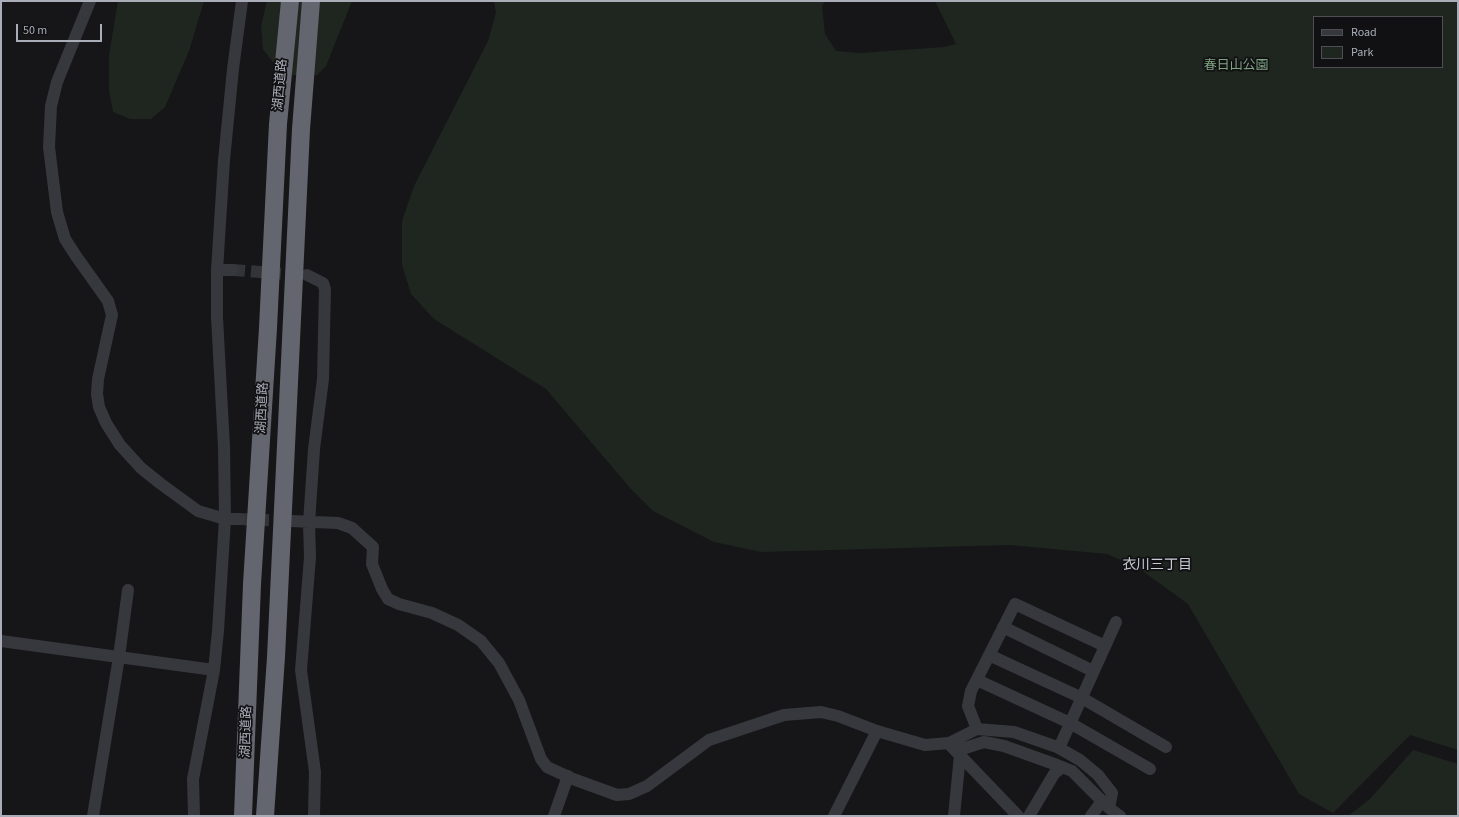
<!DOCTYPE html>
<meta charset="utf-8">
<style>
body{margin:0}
#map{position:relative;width:1459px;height:817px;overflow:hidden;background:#161618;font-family:"Source Sans 3",sans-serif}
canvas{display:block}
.frame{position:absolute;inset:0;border:2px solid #a8adb8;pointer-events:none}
.legend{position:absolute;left:1313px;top:16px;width:130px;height:52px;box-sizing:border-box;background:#111113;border:1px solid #4d4f55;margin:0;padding:5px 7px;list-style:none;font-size:12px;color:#a8adb8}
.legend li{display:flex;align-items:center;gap:8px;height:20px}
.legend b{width:20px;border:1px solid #4d4f55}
.scale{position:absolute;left:16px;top:24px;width:86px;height:18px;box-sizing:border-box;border:2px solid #a8adb8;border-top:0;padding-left:5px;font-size:12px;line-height:14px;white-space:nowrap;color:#a8adb8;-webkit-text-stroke:3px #111113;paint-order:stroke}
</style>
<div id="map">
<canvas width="1459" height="817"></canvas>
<div class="frame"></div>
<ul class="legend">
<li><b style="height:5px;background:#37383d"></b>Road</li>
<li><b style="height:11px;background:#1e261f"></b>Park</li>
</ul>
<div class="scale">50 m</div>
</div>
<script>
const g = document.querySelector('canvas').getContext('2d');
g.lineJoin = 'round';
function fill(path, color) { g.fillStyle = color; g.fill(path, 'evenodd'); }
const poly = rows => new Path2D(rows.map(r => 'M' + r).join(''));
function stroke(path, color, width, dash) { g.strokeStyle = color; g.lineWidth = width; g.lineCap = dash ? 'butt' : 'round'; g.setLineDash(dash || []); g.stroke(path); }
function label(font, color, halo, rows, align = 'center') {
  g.font = font + ' "Source Sans 3","Noto Sans JP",sans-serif'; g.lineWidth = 3.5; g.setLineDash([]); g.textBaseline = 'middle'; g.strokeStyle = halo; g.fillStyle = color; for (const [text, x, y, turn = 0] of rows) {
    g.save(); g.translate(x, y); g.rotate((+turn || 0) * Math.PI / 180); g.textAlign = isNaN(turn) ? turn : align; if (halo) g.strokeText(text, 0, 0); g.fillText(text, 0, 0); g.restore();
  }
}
const green = poly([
 [118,1,204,1,189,51,165,107,151,119,130,119,113,112,109,91,109,55],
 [267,1,352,1,326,66,317,75,293,75,277,68,263,49,261,26],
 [494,1,825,1,822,6,825,34,836,51,860,53,944,47,956,44,935,1,1458,1,1458,750,1410,735,1333,813,1299,794,1188,604,1137,567,1107,554,1010,545,761,552,714,542,653,511,630,488,546,389,434,319,411,294,402,265,402,221,414,186,488,41,496,13],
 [1314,17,1442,17,1442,67,1314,67],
 [1413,750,1458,764,1458,816,1348,816,1370,799]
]);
const minorTunnel = poly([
 [233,270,302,275],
 [239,519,290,521]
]);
const minor = poly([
 [90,1,57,82,51,106,49,147,57,212,65,239,76,256,108,301,112,315,98,379,97,394,99,407,106,423,120,445,141,468,161,484,198,511,225,519,239,519],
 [217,270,233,270],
 [307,275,323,283,325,289,323,379,314,449,309,523,310,557,301,670,315,772,314,816],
 [291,521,338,523,352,528,373,547,372,564,382,589,388,599,399,604,432,613,458,625,481,641,499,663,519,700,541,759,547,767,573,779,617,795,629,794,647,786,709,740,784,715,821,712,838,716,877,731,925,745,949,743,977,729,1014,732,1057,747,1080,760,1098,775,1112,793,1109,808,1120,816],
 [1003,627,1093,671],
 [1,641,214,670],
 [989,655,1082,698,1166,747],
 [977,680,1070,723,1150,769],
 [977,729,968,706,971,691,1015,604,1105,646],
 [951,746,1018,816],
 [1059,748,1116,622],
 [956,751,984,742,1004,746,1057,765,1072,771,1109,808],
 [93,816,119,657,128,590],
 [194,816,193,779,214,670,218,631,225,519,224,447,217,317,217,270,224,160,233,69,242,1],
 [554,816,568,776],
 [834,816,877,731],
 [954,816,960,755],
 [1029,816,1054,774,1062,767],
 [1091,816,1102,801]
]);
const highway = poly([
 [243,816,252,584,268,328,278,124,290,1],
 [265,816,276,657,301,129,311,1]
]);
const parkNames = [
 ["春日山公園",1236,66]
];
const streetNames = [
 ["湖西道路",281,85,-85],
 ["湖西道路",263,408,-87],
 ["湖西道路",247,732,-88]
];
const neighbourhoodNames = [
 ["衣川三丁目",1157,566]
];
fill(green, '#1e261f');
stroke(minorTunnel, '#333438', 12, [12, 6]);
stroke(minor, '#37383d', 12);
stroke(highway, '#63666e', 18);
label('13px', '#7fa381', '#111113', parkNames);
label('13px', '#a8adb8', '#111113', streetNames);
label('14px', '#c9ccd4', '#111113', neighbourhoodNames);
</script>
